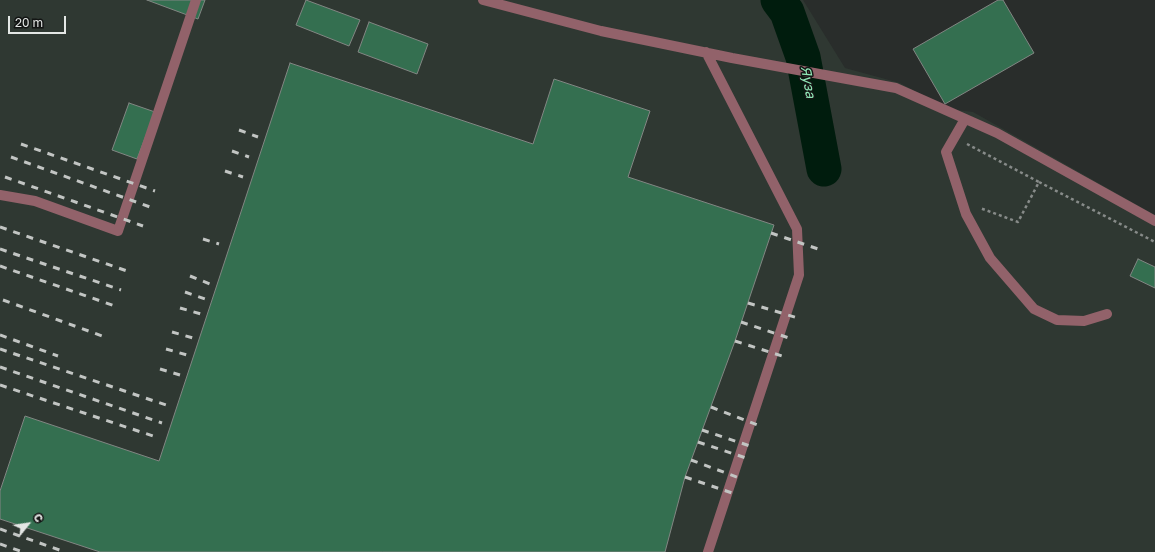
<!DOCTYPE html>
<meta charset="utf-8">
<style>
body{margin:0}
#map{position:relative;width:1155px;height:552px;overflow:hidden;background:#292d2b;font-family:"Golos Text",sans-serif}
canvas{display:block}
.north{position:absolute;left:8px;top:504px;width:40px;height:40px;-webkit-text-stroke:3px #131514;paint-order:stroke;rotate:60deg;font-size:11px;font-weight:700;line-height:16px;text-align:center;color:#e4e7e5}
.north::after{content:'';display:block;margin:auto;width:14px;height:18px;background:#e4e7e5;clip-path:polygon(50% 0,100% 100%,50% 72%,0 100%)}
.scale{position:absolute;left:8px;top:16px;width:58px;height:18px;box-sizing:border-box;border:2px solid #e4e7e5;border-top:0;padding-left:5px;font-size:12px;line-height:14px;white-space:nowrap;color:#e4e7e5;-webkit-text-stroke:3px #131514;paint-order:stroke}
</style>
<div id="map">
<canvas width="1155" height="552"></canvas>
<div class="north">С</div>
<div class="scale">20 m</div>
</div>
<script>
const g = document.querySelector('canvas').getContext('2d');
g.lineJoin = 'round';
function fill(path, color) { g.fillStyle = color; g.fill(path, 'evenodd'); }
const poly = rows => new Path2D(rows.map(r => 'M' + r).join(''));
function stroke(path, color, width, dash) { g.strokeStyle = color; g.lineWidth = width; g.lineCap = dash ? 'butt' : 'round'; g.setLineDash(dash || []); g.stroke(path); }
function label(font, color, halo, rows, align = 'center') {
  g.font = font + ' "Golos Text",sans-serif'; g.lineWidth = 3; g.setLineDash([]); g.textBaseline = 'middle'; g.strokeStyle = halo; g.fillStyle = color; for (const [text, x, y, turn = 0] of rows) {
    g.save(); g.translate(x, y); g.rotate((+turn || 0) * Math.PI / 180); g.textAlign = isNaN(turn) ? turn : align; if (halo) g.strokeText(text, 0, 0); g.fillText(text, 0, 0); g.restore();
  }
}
const built = poly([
 [0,0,803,0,845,68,900,83,948,109,973,112,1155,215,1155,552,0,552]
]);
const river = poly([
 [778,0,787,12,803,57,824,169]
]);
const building = poly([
 [147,0,205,0,198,19,147,0],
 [306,0,360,20,349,46,296,25,306,0],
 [998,0,1003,0,1034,53,945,104,913,49,998,0],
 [369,22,428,44,417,74,358,52,369,22],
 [290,63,533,144,554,79,650,111,628,177,774,225,735,341,685,477,665,552,100,552,0,519,0,491,25,416,159,461,290,63],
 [129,103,155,112,137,159,112,150,129,103],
 [1138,259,1155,267,1155,288,1130,276,1138,259]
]);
const path = poly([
 [967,144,1039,182,1018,222,980,208],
 [1039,182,1155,242]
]);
const minor = poly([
 [483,0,601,31,732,58,896,88,997,133,1155,221],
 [706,52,797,229,799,275,708,552],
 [965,119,946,152,966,214,990,258,1034,309,1057,320,1084,321,1107,314],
 [0,195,35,201,118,231,196,0]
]);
const rail = poly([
 [239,130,258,137],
 [21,144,155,191],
 [232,151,249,157],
 [11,157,150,207],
 [225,171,243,177],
 [5,177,143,226],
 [0,227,127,271],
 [771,233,824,251],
 [203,239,219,244],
 [0,249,121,290],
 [0,266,115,306],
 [190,276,210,284],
 [185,292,205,299],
 [3,300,105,337],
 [748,303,798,318],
 [180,308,201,314],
 [741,322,792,339],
 [172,332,193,338],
 [0,335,58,356],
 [735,341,785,357],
 [0,349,169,406],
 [166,349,187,355],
 [0,367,162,423],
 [160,369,180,375],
 [0,385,159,438],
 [711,407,760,426],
 [702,430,753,447],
 [698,442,749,459],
 [691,460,742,479],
 [685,477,738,495],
 [0,529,65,552],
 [0,544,23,552]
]);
const waterNames = [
 ["Яуза",808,82,80]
];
fill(built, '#2f3832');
stroke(river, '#001c0d', 35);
fill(building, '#346f50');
stroke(building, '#828683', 1);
stroke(path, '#878b89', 2.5, [3, 3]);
stroke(minor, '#92626a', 10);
stroke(rail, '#c2c5c3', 3, [7, 7]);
label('italic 14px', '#90e7b6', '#131514', waterNames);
</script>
